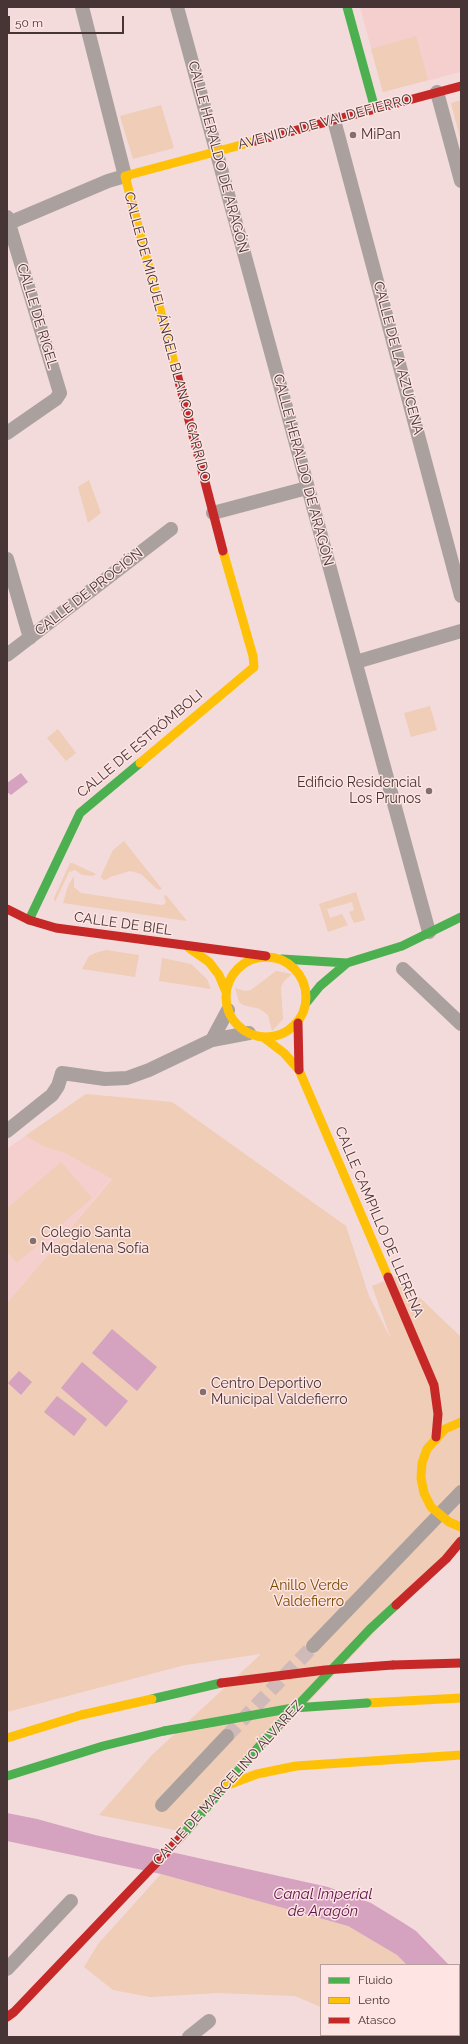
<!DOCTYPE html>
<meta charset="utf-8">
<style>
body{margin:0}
#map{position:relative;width:468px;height:2044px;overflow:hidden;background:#f2dbda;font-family:Raleway,sans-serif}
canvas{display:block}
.frame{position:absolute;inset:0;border:8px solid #463534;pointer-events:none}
.legend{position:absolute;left:320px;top:1964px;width:140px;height:72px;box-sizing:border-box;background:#fee5e3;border:1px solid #b49f9d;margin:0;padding:5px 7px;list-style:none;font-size:12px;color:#463534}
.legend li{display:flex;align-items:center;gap:8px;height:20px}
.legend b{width:20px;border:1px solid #b49f9d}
.scale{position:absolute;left:8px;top:16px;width:116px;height:18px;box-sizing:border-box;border:2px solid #463534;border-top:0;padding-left:5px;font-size:12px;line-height:14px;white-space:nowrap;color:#463534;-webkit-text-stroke:3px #fee5e3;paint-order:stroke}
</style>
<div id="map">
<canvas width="468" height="2044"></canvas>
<div class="frame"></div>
<ul class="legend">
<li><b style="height:5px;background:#4caf50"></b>Fluido</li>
<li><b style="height:5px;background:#ffc107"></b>Lento</li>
<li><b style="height:5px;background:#c62828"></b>Atasco</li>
</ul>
<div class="scale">50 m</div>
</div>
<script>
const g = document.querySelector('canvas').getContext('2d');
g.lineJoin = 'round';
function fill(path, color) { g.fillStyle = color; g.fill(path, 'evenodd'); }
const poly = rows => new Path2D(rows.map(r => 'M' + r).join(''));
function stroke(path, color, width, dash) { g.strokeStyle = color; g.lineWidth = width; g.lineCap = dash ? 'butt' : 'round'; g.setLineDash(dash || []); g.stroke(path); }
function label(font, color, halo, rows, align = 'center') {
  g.font = font + ' Raleway,sans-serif'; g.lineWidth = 3; g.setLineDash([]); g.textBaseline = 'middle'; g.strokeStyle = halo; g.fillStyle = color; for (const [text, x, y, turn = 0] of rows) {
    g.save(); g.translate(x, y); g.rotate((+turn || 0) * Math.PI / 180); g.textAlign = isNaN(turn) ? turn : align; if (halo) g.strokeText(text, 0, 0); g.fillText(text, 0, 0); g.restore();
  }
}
const built = poly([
 [360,7,460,7,461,72,383,92],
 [25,1136,45,1147,65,1153,112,1178,7,1303,7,1149]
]);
const green = poly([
 [416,36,428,80,383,92,371,49],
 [461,100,461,142,451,103],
 [161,105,174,148,133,159,120,116],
 [89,480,101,513,88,523,78,487],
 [430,706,437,730,411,737,404,713],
 [58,729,76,753,66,761,47,738],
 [124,841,162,889,158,890,141,874,130,871,110,877,106,880,102,879,101,876,113,850],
 [70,863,72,863,96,874,93,876,82,875,75,870,69,872,55,902,54,898],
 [74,876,74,887,81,893,162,905,166,903,164,896,166,895,187,921,63,903,68,886],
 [356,892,365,920,354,923,349,912,354,910,352,902,327,909,330,918,342,914,348,925,328,932,319,904],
 [106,950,139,955,135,977,82,969,89,956,95,953],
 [162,958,191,964,207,979,211,989,159,981],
 [276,971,292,974,284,981,281,987,283,1019,272,1031,268,1015,260,1009,243,1005,239,1002,235,988,245,991,251,990],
 [86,1094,172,1102,346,1226,369,1296,391,1339,372,1286,397,1276,461,1337,461,1541,185,1832,99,1815,152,1755,261,1654,185,1665,7,1712,7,1303,112,1179,65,1153,45,1147,25,1136],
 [61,1162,92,1198,17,1263,7,1251,7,1208],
 [161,1874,348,1926,397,1955,407,1965,321,1965,321,2007,295,1996,217,1993,150,1997,113,1990,84,1967,98,1944],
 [459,2017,461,2019,461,2037,342,2037,344,2035,459,2035]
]);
const water = poly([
 [21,773,28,782,11,795,7,792,7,783],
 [112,1329,157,1367,137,1391,92,1353],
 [82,1362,128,1401,106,1427,61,1388],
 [19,1371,32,1382,21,1395,8,1383],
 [57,1396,87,1419,74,1436,44,1412],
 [7,1813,37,1819,95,1835,328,1887,371,1903,402,1922,416,1931,449,1965,407,1965,397,1955,348,1926,161,1874,7,1841]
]);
const streetTunnel = poly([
 [227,1736,313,1646]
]);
const street = poly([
 [177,7,429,932],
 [437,92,461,181],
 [334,120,461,596],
 [7,217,60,393,56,399,7,433],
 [9,223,108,181,125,176,82,7],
 [213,513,307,488],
 [7,559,30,638],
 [7,655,171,529],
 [356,662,461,631],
 [403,969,461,1024],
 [212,1040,228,1010],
 [7,1131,52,1095,58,1086,62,1073,105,1079,127,1078,149,1070,212,1040,249,1033],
 [313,1646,461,1492],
 [162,1805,227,1736],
 [7,1969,71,1901],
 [189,2037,209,2021]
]);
const fast = poly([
 [347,7,375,109],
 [29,920,80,813,140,763],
 [282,959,347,963,402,946,461,917],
 [307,1002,320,986,347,963],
 [152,1699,221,1683],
 [7,1776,103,1746,164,1731],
 [182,1836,263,1742,370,1629,396,1605]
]);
const slow = poly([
 [177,374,125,176,256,141],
 [140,763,254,667,253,656,223,551],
 [189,948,209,962,219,975,226,992],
 '226 997a40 40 0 1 1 80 0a40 40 0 1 1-80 0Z',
 [263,1037,284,1053,299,1070,388,1277],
 [461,1422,445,1429,427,1449,422,1463,421,1478,424,1493,431,1507,449,1522,461,1527],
 [367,1703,461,1698],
 [7,1738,81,1715,152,1699],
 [228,1785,257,1774,296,1766,461,1755]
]);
const jam = poly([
 [256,141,461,86],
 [177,374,223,551],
 [7,909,29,920,56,928,266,956],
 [298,1023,299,1070],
 [388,1277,434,1385,438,1414,436,1437],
 [396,1605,446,1559,461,1541],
 [393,1665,461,1663],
 [7,2017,14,2012,182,1836]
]);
const fastBridge = poly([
 [164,1731,293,1708,367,1703]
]);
const jamBridge = poly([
 [221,1683,325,1670,393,1665]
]);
const markers = [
 [353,135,4,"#826f6e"],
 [429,791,4,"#826f6e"],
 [33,1241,4,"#826f6e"],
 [203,1392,4,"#826f6e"]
];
const streetNames = [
 ["AVENIDA DE VALDEFIERRO",325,122,-15],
 ["CALLE HERALDO DE ARAGÓN",218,157,75],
 ["CALLE DE RIGEL",37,316,73],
 ["CALLE DE MIGUEL ÁNGEL BLANCO GARRIDO",167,337,75],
 ["CALLE DE LA AZUCENA",398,358,75],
 ["CALLE HERALDO DE ARAGÓN",303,470,75],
 ["CALLE DE PROCIÓN",89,592,-38],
 ["CALLE DE ESTRÓMBOLI",140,744,-40],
 ["CALLE DE BIEL",123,924,8],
 ["CALLE CAMPILLO DE LLERENA",379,1222,67],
 ["CALLE DE MARCELINO ÁLVAREZ",228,1783,-48]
];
const poiNames = [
 ["MiPan",361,135],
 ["Edificio Residencial",421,783,"right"],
 ["Los Prunos",421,799,"right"],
 ["Colegio Santa",41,1233],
 ["Magdalena Sofía",41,1249],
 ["Centro Deportivo",211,1384],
 ["Municipal Valdefierro",211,1400]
];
const parkNames = [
 ["Anillo Verde",309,1586],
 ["Valdefierro",309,1602]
];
const waterNames = [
 ["Canal Imperial",323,1894],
 ["de Aragón",323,1911]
];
fill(built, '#f5cfcd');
fill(green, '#efcdb6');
fill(water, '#d5a2bf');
stroke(streetTunnel, '#d0bab9', 14, [14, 7]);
stroke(street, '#aaa19e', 14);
stroke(fast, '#4caf50', 9);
stroke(slow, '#ffc107', 9);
stroke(jam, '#c62828', 9);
stroke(fastBridge, '#4caf50', 9);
stroke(jamBridge, '#c62828', 9);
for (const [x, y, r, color] of markers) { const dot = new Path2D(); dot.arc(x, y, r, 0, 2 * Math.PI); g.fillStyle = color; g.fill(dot); stroke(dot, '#fee5e3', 1.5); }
label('14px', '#463534', '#fee5e3', streetNames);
label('14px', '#463534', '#fee5e3', poiNames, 'left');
label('14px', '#7a4901', '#fee5e3', parkNames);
label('italic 15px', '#5c114a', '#fee5e3', waterNames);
</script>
